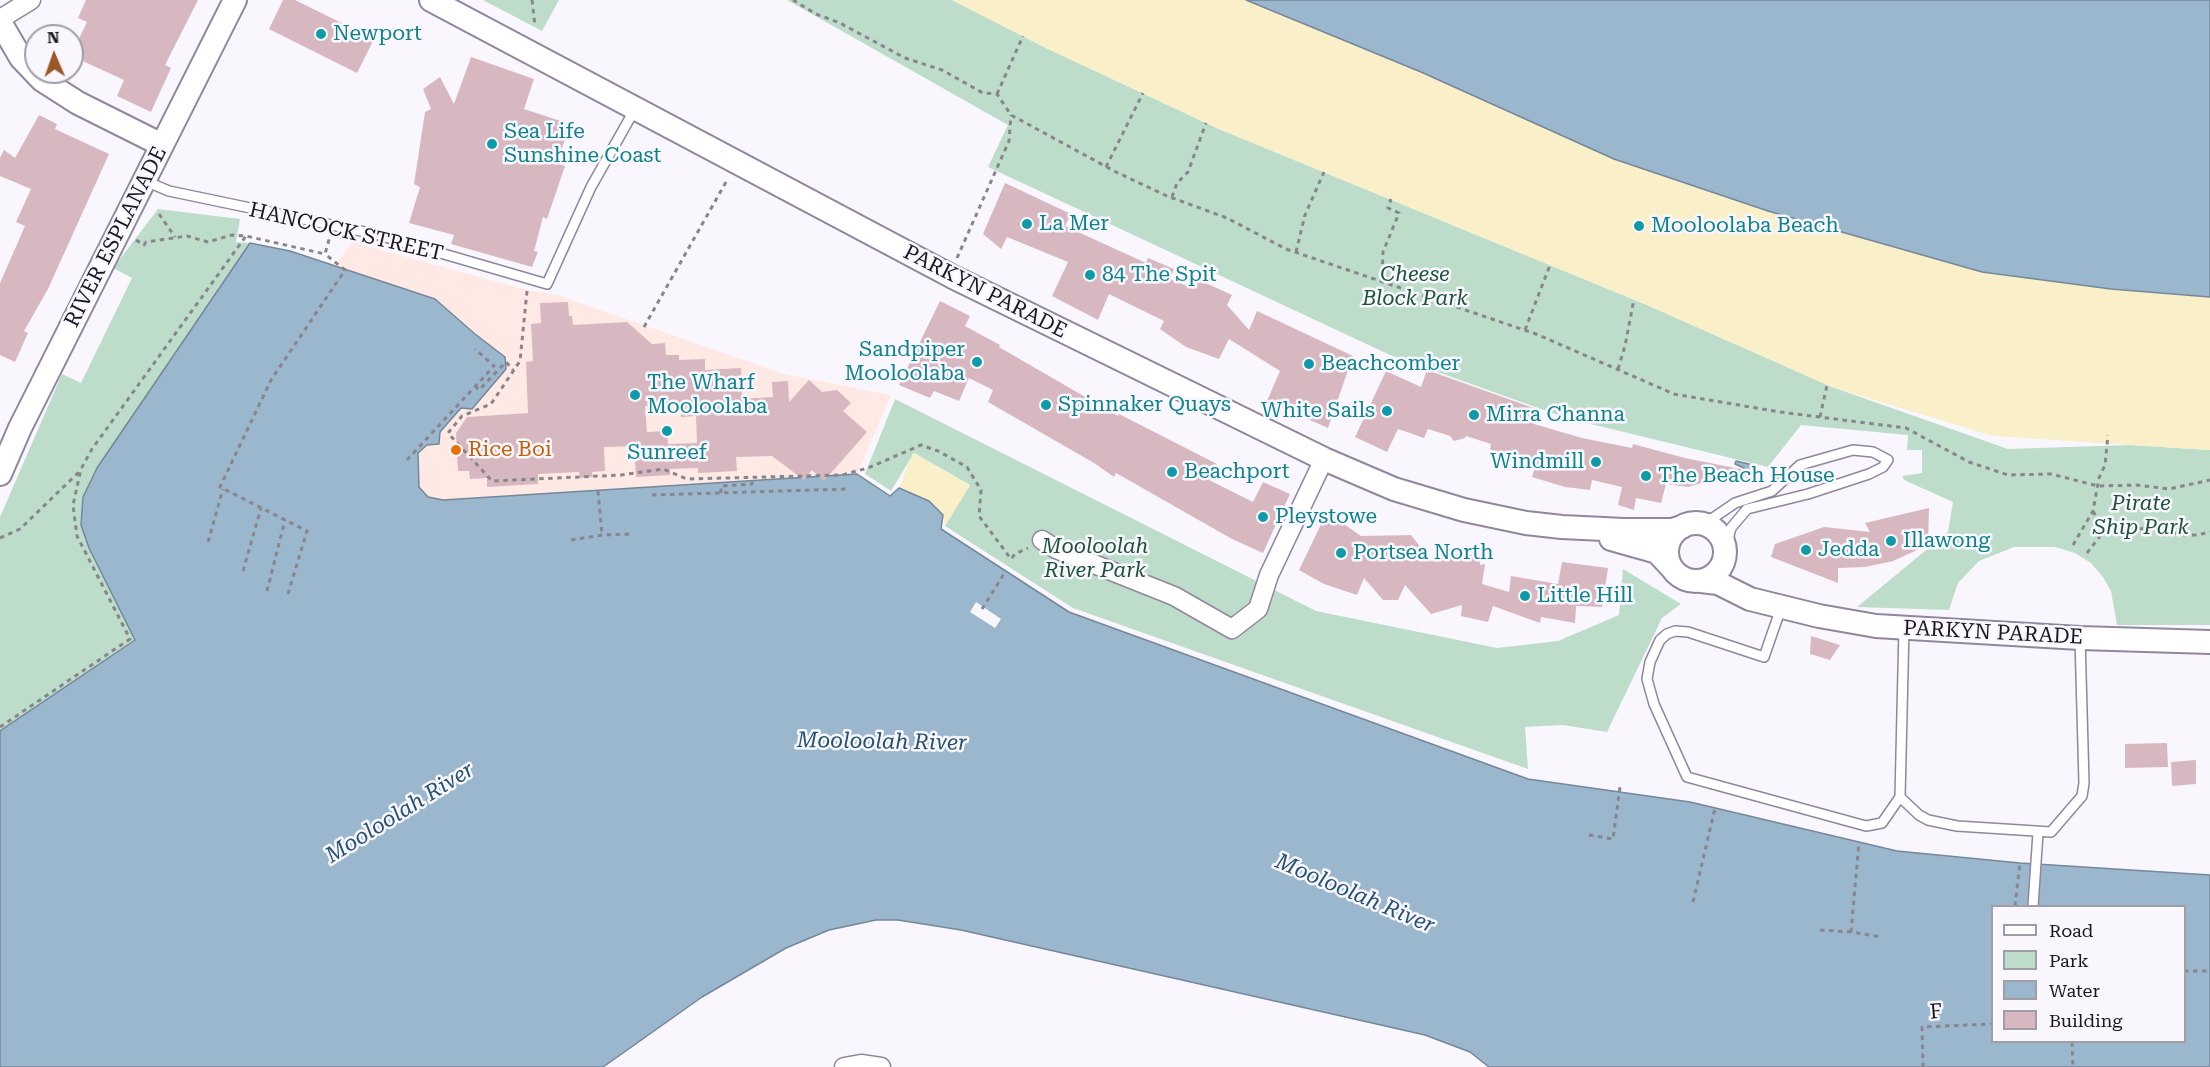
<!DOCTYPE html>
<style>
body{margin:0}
#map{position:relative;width:2210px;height:1067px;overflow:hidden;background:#f9f7fd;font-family:"Roboto Serif",serif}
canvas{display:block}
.legend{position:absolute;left:1991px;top:905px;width:195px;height:138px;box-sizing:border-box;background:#f9f7fd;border:2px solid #a09da5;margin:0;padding:8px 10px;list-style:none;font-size:18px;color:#1b1720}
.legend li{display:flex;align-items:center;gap:12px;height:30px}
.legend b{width:30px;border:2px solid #a09da5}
.north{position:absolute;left:24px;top:24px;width:60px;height:60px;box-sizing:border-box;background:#f9f7fd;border:2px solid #a09da5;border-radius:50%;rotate:358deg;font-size:16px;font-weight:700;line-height:24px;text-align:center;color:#1b1720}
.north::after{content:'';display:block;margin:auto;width:21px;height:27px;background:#9b5828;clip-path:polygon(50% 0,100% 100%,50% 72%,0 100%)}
</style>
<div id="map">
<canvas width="2210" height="1067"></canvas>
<ul class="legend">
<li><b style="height:8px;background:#fff"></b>Road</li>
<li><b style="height:16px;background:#bdddca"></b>Park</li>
<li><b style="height:16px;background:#9bb7ce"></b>Water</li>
<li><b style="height:16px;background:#d8b8c0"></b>Building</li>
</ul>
<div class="north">N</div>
</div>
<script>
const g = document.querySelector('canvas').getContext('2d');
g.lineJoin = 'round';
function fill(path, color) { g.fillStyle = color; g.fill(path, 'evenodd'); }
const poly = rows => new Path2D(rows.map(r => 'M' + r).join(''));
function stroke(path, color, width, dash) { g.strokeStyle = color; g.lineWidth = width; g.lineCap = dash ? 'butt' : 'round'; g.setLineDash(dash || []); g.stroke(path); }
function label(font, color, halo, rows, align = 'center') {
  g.font = font + ' "Roboto Serif",serif'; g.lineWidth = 5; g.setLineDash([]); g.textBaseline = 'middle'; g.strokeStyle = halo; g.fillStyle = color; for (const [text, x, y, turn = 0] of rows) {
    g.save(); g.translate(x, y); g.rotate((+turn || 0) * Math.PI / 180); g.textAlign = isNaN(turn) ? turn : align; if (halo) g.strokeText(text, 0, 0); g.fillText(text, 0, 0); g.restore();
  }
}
const commercial = poly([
 [352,242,527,290,560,296,784,374,891,395,857,474,443,500,428,497,419,487,418,453,505,357,475,334,334,267]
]);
const green = poly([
 [483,0,559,0,542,31],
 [787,0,952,0,1046,48,1219,129,1647,305,1832,387,2008,449,2130,445,2210,450,2210,625,2117,625,2111,591,2103,577,2091,563,2075,553,2055,547,2014,547,1979,561,1958,583,1949,610,1857,607,1948,532,1953,502,1904,480,1902,476,1922,473,1922,450,1907,450,1908,435,1801,425,1768,467,1566,418,1390,355,988,167,1008,125],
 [158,209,240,219,236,242,250,243,97,468,83,497,89,548,135,640,0,731,0,517,62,374,81,383,132,278,113,268],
 [895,399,1316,611,1497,648,1558,641,1619,615,1623,569,1681,604,1662,618,1607,732,1563,725,1525,727,1528,769,1073,608,945,526,970,485,914,453,891,491,865,474]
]);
const sand = poly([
 [952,0,1246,0,1421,72,1614,159,1768,211,1876,241,2111,289,2210,297,2210,450,1993,436,1832,387,1647,305,1219,129,1046,48],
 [913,453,970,485,945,526,943,515,899,488]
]);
const water = poly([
 [1246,0,2210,0,2210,297,2111,289,1982,272,1768,211,1614,159,1421,72,1246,0],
 [250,243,290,251,435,299,475,334,505,357,506,369,472,409,461,408,440,432,439,444,427,445,418,453,419,487,428,497,443,500,857,474,890,496,899,488,929,501,943,515,941,529,1069,612,1528,779,1690,802,1897,851,2020,863,2210,875,2210,1067,1489,1067,1470,1052,1425,1035,961,930,898,920,876,920,829,930,786,948,702,997,603,1067,0,1067,0,731,135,640,89,548,81,525,83,497,97,468,250,243],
 [1992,906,2184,906,2184,1042,1992,1042,1992,906],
 [1736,461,1753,465,1755,475,1753,478,1748,480,1744,468,1735,464,1736,461]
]);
const pier = poly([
 [976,602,1001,619,995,628,970,612]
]);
const building = poly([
 [86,0,198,0,165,65,171,68,151,112,117,96,124,80,76,58,77,55,72,53,87,22,78,18],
 [283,0,295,0,374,39,357,73,269,29],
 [471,57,534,79,524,109,570,124,557,163,565,166,547,219,543,217,534,251,538,252,532,267,451,244,454,235,409,223,420,187,414,184,425,112,431,109,423,89,440,77,454,104],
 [39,115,57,124,55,129,109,154,48,289,24,331,28,333,15,362,0,355,0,283,25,226,16,222,31,189,0,176,0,158,4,150,15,158],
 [1005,183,1071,214,1065,226,1146,263,1148,258,1174,269,1170,279,1194,289,1199,280,1232,295,1227,305,1249,330,1257,311,1353,356,1328,428,1267,401,1280,371,1229,339,1219,359,1186,347,1160,329,1164,321,1109,294,1098,320,1052,296,1068,262,1007,237,1001,249,983,234],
 [940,301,970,316,965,326,1000,345,999,347,1118,416,1119,414,1217,464,1209,480,1253,502,1263,482,1290,494,1263,553,1232,539,1116,473,1114,477,1094,463,988,402,993,390,969,378,959,401,934,391,930,398,899,385],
 [568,302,569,316,572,316,573,325,627,322,652,344,665,343,666,355,679,355,679,360,705,359,705,370,741,368,742,399,773,397,772,382,788,381,789,402,809,380,822,392,837,390,851,403,843,411,867,432,824,481,812,470,804,480,772,456,736,457,737,471,698,473,698,468,670,469,670,475,636,477,634,446,604,447,605,471,592,472,593,477,580,478,579,472,538,474,538,484,487,487,487,478,470,479,469,471,458,471,456,433,467,417,528,413,526,362,533,361,531,324,541,323,540,303],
 [680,404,681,417,696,416,697,443,668,444,667,431,647,432,645,406],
 [1427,370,1539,410,1534,424,1582,438,1632,448,1633,444,1685,458,1745,470,1688,487,1666,484,1661,503,1636,498,1634,510,1618,505,1622,487,1592,480,1590,490,1565,487,1532,477,1535,467,1508,460,1490,449,1491,444,1466,436,1465,438,1454,441,1450,436,1428,429,1424,438,1398,429,1387,452,1355,437,1386,371,1421,387],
 [1929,508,1928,545,1893,561,1865,567,1838,568,1838,583,1771,557,1775,544,1824,527,1870,532,1865,523],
 [1327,512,1361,536,1411,535,1432,562,1439,546,1458,555,1481,555,1480,565,1485,564,1482,584,1509,592,1511,576,1558,584,1562,562,1608,568,1602,607,1576,606,1575,623,1541,617,1540,623,1493,606,1488,622,1461,616,1462,605,1431,614,1405,585,1398,600,1383,600,1364,578,1357,595,1324,584,1299,570],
 [1811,636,1840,645,1830,660,1810,654],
 [2167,743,2168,767,2125,768,2125,744],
 [2196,760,2196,784,2172,786,2171,762]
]);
const path = poly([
 [532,0,535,26],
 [793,0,816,14,840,23,905,58,942,70,983,93,997,94,1011,115,1116,172,1167,196,1227,218,1286,249,1536,334,1674,394,1780,412,1906,428,1969,462,2008,475,2051,474,2098,486,2137,485,2169,489,2210,480],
 [997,94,1023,36],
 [1106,167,1143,93],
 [1172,197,1177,183,1188,172,1206,123],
 [159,214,175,237],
 [136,240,144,245,146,242,187,236,208,242,232,235,246,236,325,254,330,236],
 [1296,252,1305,215,1324,172],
 [957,258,1009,141,1011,115],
 [1382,282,1383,252,1399,213,1388,208,1391,199],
 [527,291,520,361,491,404,462,416,448,433,492,481,621,475,663,469,687,479,842,475,868,468,921,445,938,451,967,467,981,490,979,516,1011,559,1015,554,1028,548],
 [644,327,726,182],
 [1525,330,1550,265],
 [1618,369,1625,346,1634,299],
 [475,386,479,390,506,362,513,370],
 [1820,417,1827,385],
 [407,460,494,366,475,349],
 [598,491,602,535],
 [721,493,721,486,752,484,752,481],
 [652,495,846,489],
 [2093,511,2104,531],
 [0,538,20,529,80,471],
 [571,540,602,535,633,534],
 [208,542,223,489],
 [2073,545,2093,511,2099,478,2105,465,2108,435],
 [2087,553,2104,531,2114,528,2158,529,2184,535,2197,535,2210,532],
 [243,571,261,508],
 [267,591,285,520],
 [288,594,307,531,220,487,271,380,345,270,325,254],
 [982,609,1004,574],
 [0,727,130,639,77,536,73,505,81,469,92,449,246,236],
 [1589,835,1613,839,1620,787],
 [1693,902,1715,808],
 [2015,906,2020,863],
 [1820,930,1851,932,1881,937],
 [1851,932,1859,842],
 [2184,971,2210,971],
 [2072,1042,2073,1067],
 [1923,1067,1922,1027,1992,1024]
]);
const service = poly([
 [145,181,169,191,375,234,547,284,591,187,635,109],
 [1694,524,1713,518,1735,503,1772,491,1800,465,1853,450,1873,452,1888,460,1883,467,1869,474,1808,494,1747,509,1731,528,1725,550],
 [1781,608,1764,657,1688,632,1675,631,1667,634,1660,640,1650,662,1647,679,1654,704,1687,777,1866,826,1882,823,1900,797,1904,628],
 [1900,797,1919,815,1928,820,1957,826,2051,832,2082,796,2084,783,2080,638],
 [2033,906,2038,833]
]);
const minor = poly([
 [0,19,31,0],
 [1042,540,1056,549,1174,596,1232,629,1258,609,1269,575,1324,459],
 [844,1067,861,1064,881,1067]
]);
const tertiary = poly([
 [431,0,953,277,1324,459,1394,489,1464,510,1526,523,1562,527,1624,530,1672,530,1682,527],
 [0,22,21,58,42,80,78,103,162,145],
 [0,474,20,428,235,0],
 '1667 552a29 29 0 1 1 58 0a29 29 0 1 1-58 0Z',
 [1611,539,1657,552,1670,566],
 [1701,581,1718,583,1750,599,1819,616,1876,626,2080,638,2210,642]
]);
const markers = [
 [321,34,6,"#0f9aa8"],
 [492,144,6,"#0f9aa8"],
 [1027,224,6,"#0f9aa8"],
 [1639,226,6,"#0f9aa8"],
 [1090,275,6,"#0f9aa8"],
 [977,362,6,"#0f9aa8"],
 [1309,364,6,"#0f9aa8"],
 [635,395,6,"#0f9aa8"],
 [1046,405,6,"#0f9aa8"],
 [1387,411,6,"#0f9aa8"],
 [1474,415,6,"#0f9aa8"],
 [667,431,6,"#0f9aa8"],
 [456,450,6,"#e8710a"],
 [1596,462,6,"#0f9aa8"],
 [1172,472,6,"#0f9aa8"],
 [1646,476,6,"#0f9aa8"],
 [1263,517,6,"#0f9aa8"],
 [1891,541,6,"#0f9aa8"],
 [1806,550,6,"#0f9aa8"],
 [1341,553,6,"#0f9aa8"],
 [1525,596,6,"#0f9aa8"]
];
const cultureNames = [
 ["Newport",333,34],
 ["Sea Life",504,132],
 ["Sunshine Coast",504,156],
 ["La Mer",1039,224],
 ["Mooloolaba Beach",1651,226],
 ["84 The Spit",1102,275],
 ["Sandpiper",965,350,"right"],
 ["Mooloolaba",965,374,"right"],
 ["Beachcomber",1321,364],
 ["The Wharf",647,383],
 ["Mooloolaba",647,407],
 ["Spinnaker Quays",1058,405],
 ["White Sails",1375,411,"right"],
 ["Mirra Channa",1486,415],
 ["Sunreef",667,453,"center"],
 ["Windmill",1584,462,"right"],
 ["Beachport",1184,472],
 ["The Beach House",1658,476],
 ["Pleystowe",1275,517],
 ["Illawong",1903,541],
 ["Jedda",1818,550],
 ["Portsea North",1353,553],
 ["Little Hill",1537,596]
];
const streetNames = [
 ["HANCOCK STREET",346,232,13],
 ["RIVER ESPLANADE",116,237,-63],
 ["PARKYN PARADE",985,292,27],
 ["PARKYN PARADE",1993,633,3],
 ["F",1936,1012,-5]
];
const parkNames = [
 ["Cheese",1415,275],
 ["Block Park",1415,299],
 ["Pirate",2141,504],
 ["Ship Park",2141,528],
 ["Mooloolah",1095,547],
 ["River Park",1095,571]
];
const foodNames = [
 ["Rice Boi",468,450]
];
const waterNames = [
 ["Mooloolah River",882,742,1],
 ["Mooloolah River",400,813,-32],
 ["Mooloolah River",1355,894,23]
];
fill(commercial, '#fee9e5');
fill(green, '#bdddca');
fill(sand, '#f9efc9');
fill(water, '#9bb7ce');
stroke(water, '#75879a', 1.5);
fill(pier, '#f9f7fd');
fill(building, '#d8b8c0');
stroke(service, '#91869f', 12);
stroke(minor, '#91869f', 21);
stroke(tertiary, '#91869f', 26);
stroke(path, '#88858c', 3, [4.5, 4.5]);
stroke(service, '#fff', 9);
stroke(minor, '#fff', 18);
stroke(tertiary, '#fff', 22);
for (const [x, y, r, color] of markers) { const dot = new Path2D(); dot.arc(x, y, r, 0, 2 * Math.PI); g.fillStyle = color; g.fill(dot); stroke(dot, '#f9f7fd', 2); }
label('21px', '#0d838f', '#f9f7fd', cultureNames, 'left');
label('21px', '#1b1720', '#f9f7fd', streetNames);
label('italic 21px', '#1b5439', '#f9f7fd', parkNames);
label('21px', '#c56008', '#f9f7fd', foodNames, 'left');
label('italic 22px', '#245273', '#f9f7fd', waterNames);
</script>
